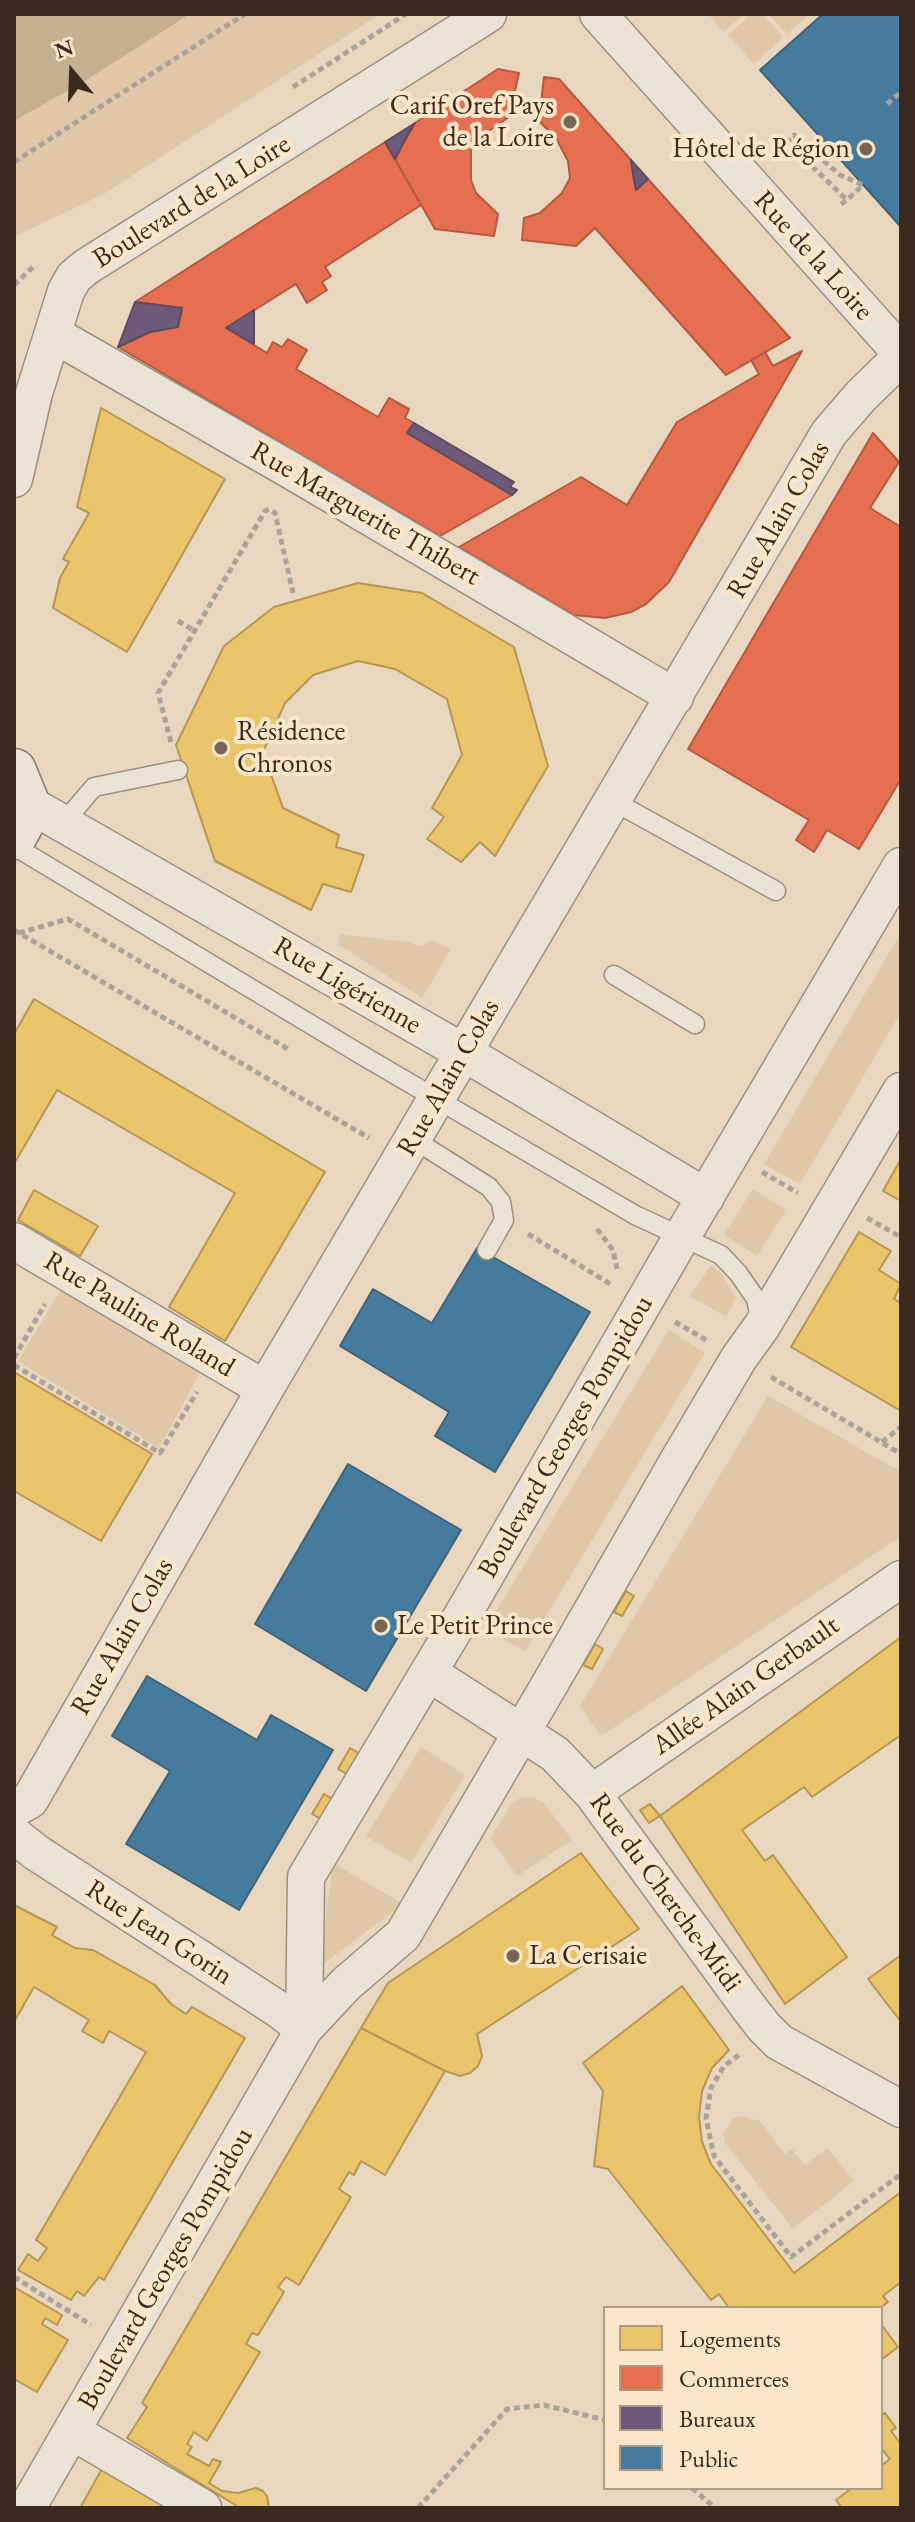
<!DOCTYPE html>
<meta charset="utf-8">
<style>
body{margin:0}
#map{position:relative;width:915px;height:2522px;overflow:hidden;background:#e8d6be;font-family:"EB Garamond",serif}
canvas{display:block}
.frame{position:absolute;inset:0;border:16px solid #3b2a1d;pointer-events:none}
.legend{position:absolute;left:603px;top:2306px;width:280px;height:184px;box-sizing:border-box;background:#fbe6c9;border:2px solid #ae9b84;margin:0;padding:10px 14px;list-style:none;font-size:24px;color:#3b2a1d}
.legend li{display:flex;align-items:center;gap:16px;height:40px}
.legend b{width:40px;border:2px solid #ae9b84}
.north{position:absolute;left:32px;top:32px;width:80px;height:80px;-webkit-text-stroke:6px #fbe6c9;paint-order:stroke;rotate:341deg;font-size:22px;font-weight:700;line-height:32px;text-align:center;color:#3b2a1d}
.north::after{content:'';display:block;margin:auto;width:28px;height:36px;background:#3b2a1d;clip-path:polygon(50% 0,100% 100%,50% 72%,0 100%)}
</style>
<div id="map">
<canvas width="915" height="2522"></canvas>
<div class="frame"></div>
<ul class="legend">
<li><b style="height:22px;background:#e9c46a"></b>Logements</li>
<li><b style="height:22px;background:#e76f51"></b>Commerces</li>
<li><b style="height:22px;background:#6d597a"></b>Bureaux</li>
<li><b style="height:22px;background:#457b9d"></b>Public</li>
</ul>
<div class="north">N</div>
</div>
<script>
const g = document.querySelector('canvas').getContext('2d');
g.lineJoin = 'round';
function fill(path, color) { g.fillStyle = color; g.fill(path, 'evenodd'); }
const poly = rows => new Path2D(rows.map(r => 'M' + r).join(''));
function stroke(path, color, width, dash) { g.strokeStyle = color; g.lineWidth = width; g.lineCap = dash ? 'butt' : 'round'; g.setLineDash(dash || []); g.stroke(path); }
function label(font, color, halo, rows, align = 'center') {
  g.font = font + ' "EB Garamond",serif'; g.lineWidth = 8; g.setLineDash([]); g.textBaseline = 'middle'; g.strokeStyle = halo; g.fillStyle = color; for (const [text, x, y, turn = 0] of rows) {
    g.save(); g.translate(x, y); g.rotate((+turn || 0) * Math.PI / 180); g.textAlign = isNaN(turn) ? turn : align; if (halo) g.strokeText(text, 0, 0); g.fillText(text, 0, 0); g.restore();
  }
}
const green = poly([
 [190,14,380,14,104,194,14,237,14,121,85,81],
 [708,14,744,14,724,32],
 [751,14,763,14,783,37,754,64,728,35],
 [769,14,810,14,787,34],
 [901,933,901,1012,800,1184,764,1164],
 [339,934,407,942,420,946,432,941,451,949,422,998,339,945],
 [753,1189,786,1210,757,1256,724,1235],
 [711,1265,721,1273,736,1298,726,1317,690,1296],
 [65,1283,204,1366,159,1448,18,1361],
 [669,1330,705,1353,525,1651,485,1629],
 [768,1396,901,1472,901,1536,601,1736,580,1706],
 [421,1747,465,1775,411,1863,366,1836],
 [533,1797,545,1804,572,1840,517,1876,490,1838,511,1805,520,1798],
 [333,1863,403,1904,319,1967],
 [741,2116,760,2121,785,2154,792,2149,804,2165,828,2148,854,2181,793,2229,725,2143,723,2133,733,2119]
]);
const water = poly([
 [14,14,190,14,85,81,14,121]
]);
const homes = poly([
 [101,408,225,479,127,652,53,608,60,578,69,562,63,559,89,513,77,507,101,408],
 [358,583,422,593,514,647,548,766,495,856,480,842,461,862,427,839,444,817,432,808,462,755,447,699,395,669,358,661,313,675,285,703,263,752,283,808,339,835,336,847,364,855,351,892,323,884,311,910,215,861,176,745,224,646,274,607,358,583],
 [34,999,325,1172,225,1341,169,1307,235,1193,57,1090,14,1164,14,1034,34,999],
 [901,1159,901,1201,883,1191,901,1159],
 [34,1190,98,1226,80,1256,18,1220,34,1190],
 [859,1232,891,1251,879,1270,901,1284,894,1299,901,1303,901,1411,791,1347,859,1232],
 [14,1372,152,1454,101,1541,14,1491,14,1372],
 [626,1591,634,1596,622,1616,614,1612,626,1591],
 [901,1637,901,1735,812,1797,804,1787,742,1830,765,1861,773,1855,847,1957,785,2004,660,1816,901,1637],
 [595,1644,603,1649,592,1669,583,1665,595,1644],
 [350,1748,359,1753,347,1774,338,1769,350,1748],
 [324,1794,333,1799,321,1819,312,1814,324,1794],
 [650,1804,660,1816,649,1823,640,1810,650,1804],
 [581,1853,639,1929,477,2034,482,2056,478,2066,470,2073,460,2076,445,2071,361,2028,388,1983,581,1853],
 [14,1905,57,1927,52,1935,75,1948,93,1950,155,1985,171,2004,186,2014,192,2007,245,2038,104,2280,99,2277,84,2296,77,2291,71,2300,18,2270,28,2254,38,2261,47,2248,36,2240,146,2052,109,2031,103,2043,82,2031,89,2020,34,1987,14,2022,14,1905],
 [901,1955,901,2022,868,1979,901,1955],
 [682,1986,729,2050,712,2068,702,2091,699,2117,702,2142,711,2164,794,2273,901,2192,901,2282,883,2296,888,2302,880,2308,729,2308,719,2294,711,2300,608,2169,594,2166,603,2091,583,2063,682,1986],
 [361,2028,445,2071,385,2175,361,2161,354,2175,349,2172,339,2189,351,2197,299,2285,286,2277,278,2287,284,2292,258,2335,252,2333,246,2344,260,2352,207,2441,194,2432,187,2444,192,2447,187,2454,209,2466,213,2459,221,2462,209,2483,222,2491,238,2493,256,2488,263,2491,267,2496,269,2508,240,2508,127,2438,147,2407,142,2403,361,2028],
 [14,2287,62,2315,57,2325,45,2318,42,2324,68,2340,37,2392,14,2379,14,2287],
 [881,2324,898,2347,881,2360,881,2324],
 [885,2413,896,2428,891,2431,901,2444,901,2508,842,2508,836,2500,852,2488,881,2488,881,2466,890,2459,881,2448,881,2415,885,2413],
 [103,2467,170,2508,80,2508,103,2467]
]);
const shops = poly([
 [498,69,519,73,509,117,483,135,471,149,471,180,476,193,498,214,494,236,435,229,395,159,415,123,498,69],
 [544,77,559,79,631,160,636,190,648,179,790,338,726,375,595,228,576,246,522,240,524,218,540,213,562,193,570,178,568,161,556,138,539,121,544,77],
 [385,142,421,205,325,267,331,276,322,282,327,290,307,303,296,284,226,328,267,353,273,342,282,347,288,339,307,350,296,369,378,417,389,398,409,409,405,418,414,423,407,433,512,495,440,536,118,347,150,332,178,327,182,308,135,302,385,142],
 [802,351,669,582,646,604,631,612,605,618,574,615,459,547,581,477,627,505,677,422,759,374,751,360,765,352,773,366,802,351],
 [873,433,899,462,870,508,901,527,901,779,859,849,827,830,814,852,796,840,809,820,688,749,873,433]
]);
const offices = poly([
 [415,123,404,141,395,159,385,142,415,123],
 [631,160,648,179,636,190,633,174,631,160],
 [135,302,182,308,178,327,150,332,118,347,135,302],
 [254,310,254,344,226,328,254,310],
 [414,423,514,482,510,487,517,490,512,495,407,433,414,423]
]);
const public = poly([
 [823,14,901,14,901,227,760,70,823,14],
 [477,1248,590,1312,495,1472,435,1436,449,1412,340,1346,373,1289,432,1323,477,1248],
 [348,1464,461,1530,366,1691,255,1624,348,1464],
 [147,1676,257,1740,271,1715,333,1750,239,1910,126,1844,170,1771,112,1736,147,1676]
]);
const path = poly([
 [293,87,406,14],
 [887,104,901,92],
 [14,162,245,14],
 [841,204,847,200,863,185,840,175,794,135,787,142,847,200],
 [14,285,35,265],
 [178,621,195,631],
 [171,742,158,693,265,511,269,509,275,513,293,593],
 [14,930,369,1138],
 [19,933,68,919,288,1049],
 [762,1172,798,1193],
 [867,1218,901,1237],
 [597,1229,613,1250,617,1269],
 [528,1234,612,1285],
 [675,1322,708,1341],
 [14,1358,45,1304],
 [14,1365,160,1453,197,1392],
 [771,1377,901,1454],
 [882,1442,901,1427],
 [739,2055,724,2066,711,2088,706,2118,714,2156,791,2257,901,2174],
 [14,2277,91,2325],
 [692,2488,715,2508],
 [418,2508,507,2409,544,2405,605,2420]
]);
const lane = poly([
 [613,801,776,891],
 [63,823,94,787,178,770],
 [14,846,360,1054,635,1215,721,1255,738,1273,756,1299,761,1322],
 [614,975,695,1024],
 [413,1139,489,1187,501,1202,504,1220,487,1250]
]);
const street = poly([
 [598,14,901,353],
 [53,334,292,471,675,697],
 [14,479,34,393,66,291,74,277,86,267,488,14],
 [27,803,463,1052,706,1197],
 [14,1241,265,1389],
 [429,1673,555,1754,592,1793,747,2005,764,2027,779,2042,901,2109],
 [592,1793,901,1579],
 [14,1809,30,1800,265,1389,829,433,861,396,901,357],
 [14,1835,37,1853,281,2011,304,2029],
 [304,2029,306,1877,455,1628,681,1238,901,866],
 [73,2432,203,2508],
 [27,2508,304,2029,346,1984,403,1935,551,1682,678,1461,739,1358,762,1326,901,1091]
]);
const secondary = poly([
 [14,771,27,803,25,817,14,837]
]);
const markers = [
 [570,122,8,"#786655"],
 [866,149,8,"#786655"],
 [221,748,8,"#786655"],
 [381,1626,8,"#786655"],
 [513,1956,8,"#786655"]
];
const poiNames = [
 ["Carif Oref Pays",554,106,"right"],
 ["de la Loire",554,138,"right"],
 ["Hôtel de Région",850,149,"right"],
 ["Résidence",237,732],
 ["Chronos",237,764],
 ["Le Petit Prince",397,1626],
 ["La Cerisaie",529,1956]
];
const streetNames = [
 ["Boulevard de la Loire",192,202,-32],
 ["Rue de la Loire",813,256,48],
 ["Rue Marguerite Thibert",365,514,30],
 ["Rue Alain Colas",779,520,-60],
 ["Rue Ligérienne",347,986,30],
 ["Rue Alain Colas",449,1078,-60],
 ["Rue Pauline Roland",139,1315,31],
 ["Boulevard Georges Pompidou",566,1437,-60],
 ["Rue Alain Colas",123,1637,-60],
 ["Allée Alain Gerbault",746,1686,-35],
 ["Rue du Cherche-Midi",665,1893,54],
 ["Rue Jean Gorin",159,1933,33],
 ["Boulevard Georges Pompidou",166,2269,-60]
];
fill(green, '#e0c7a7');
fill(water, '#c6af8f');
fill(homes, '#e9c46a');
stroke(homes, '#b59653', 2);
fill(shops, '#e76f51');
stroke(shops, '#b35a41', 2);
fill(offices, '#6d597a');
stroke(offices, '#5e4b5e', 2);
fill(public, '#457b9d');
stroke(public, '#426377', 2);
stroke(lane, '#9c9080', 21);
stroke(street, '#9c9080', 39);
stroke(secondary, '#83786b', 47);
stroke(path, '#aba399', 5, [6, 4]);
stroke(lane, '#ebe1d5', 18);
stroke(street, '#ebe1d5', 36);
stroke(secondary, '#ebe1d5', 44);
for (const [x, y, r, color] of markers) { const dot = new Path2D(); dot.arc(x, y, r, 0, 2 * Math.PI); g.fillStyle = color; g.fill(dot); stroke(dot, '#fbe6c9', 3); }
label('28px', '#3b2a1d', '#fbe6c9', poiNames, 'left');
label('28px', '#3b2a1d', '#fbe6c9', streetNames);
</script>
